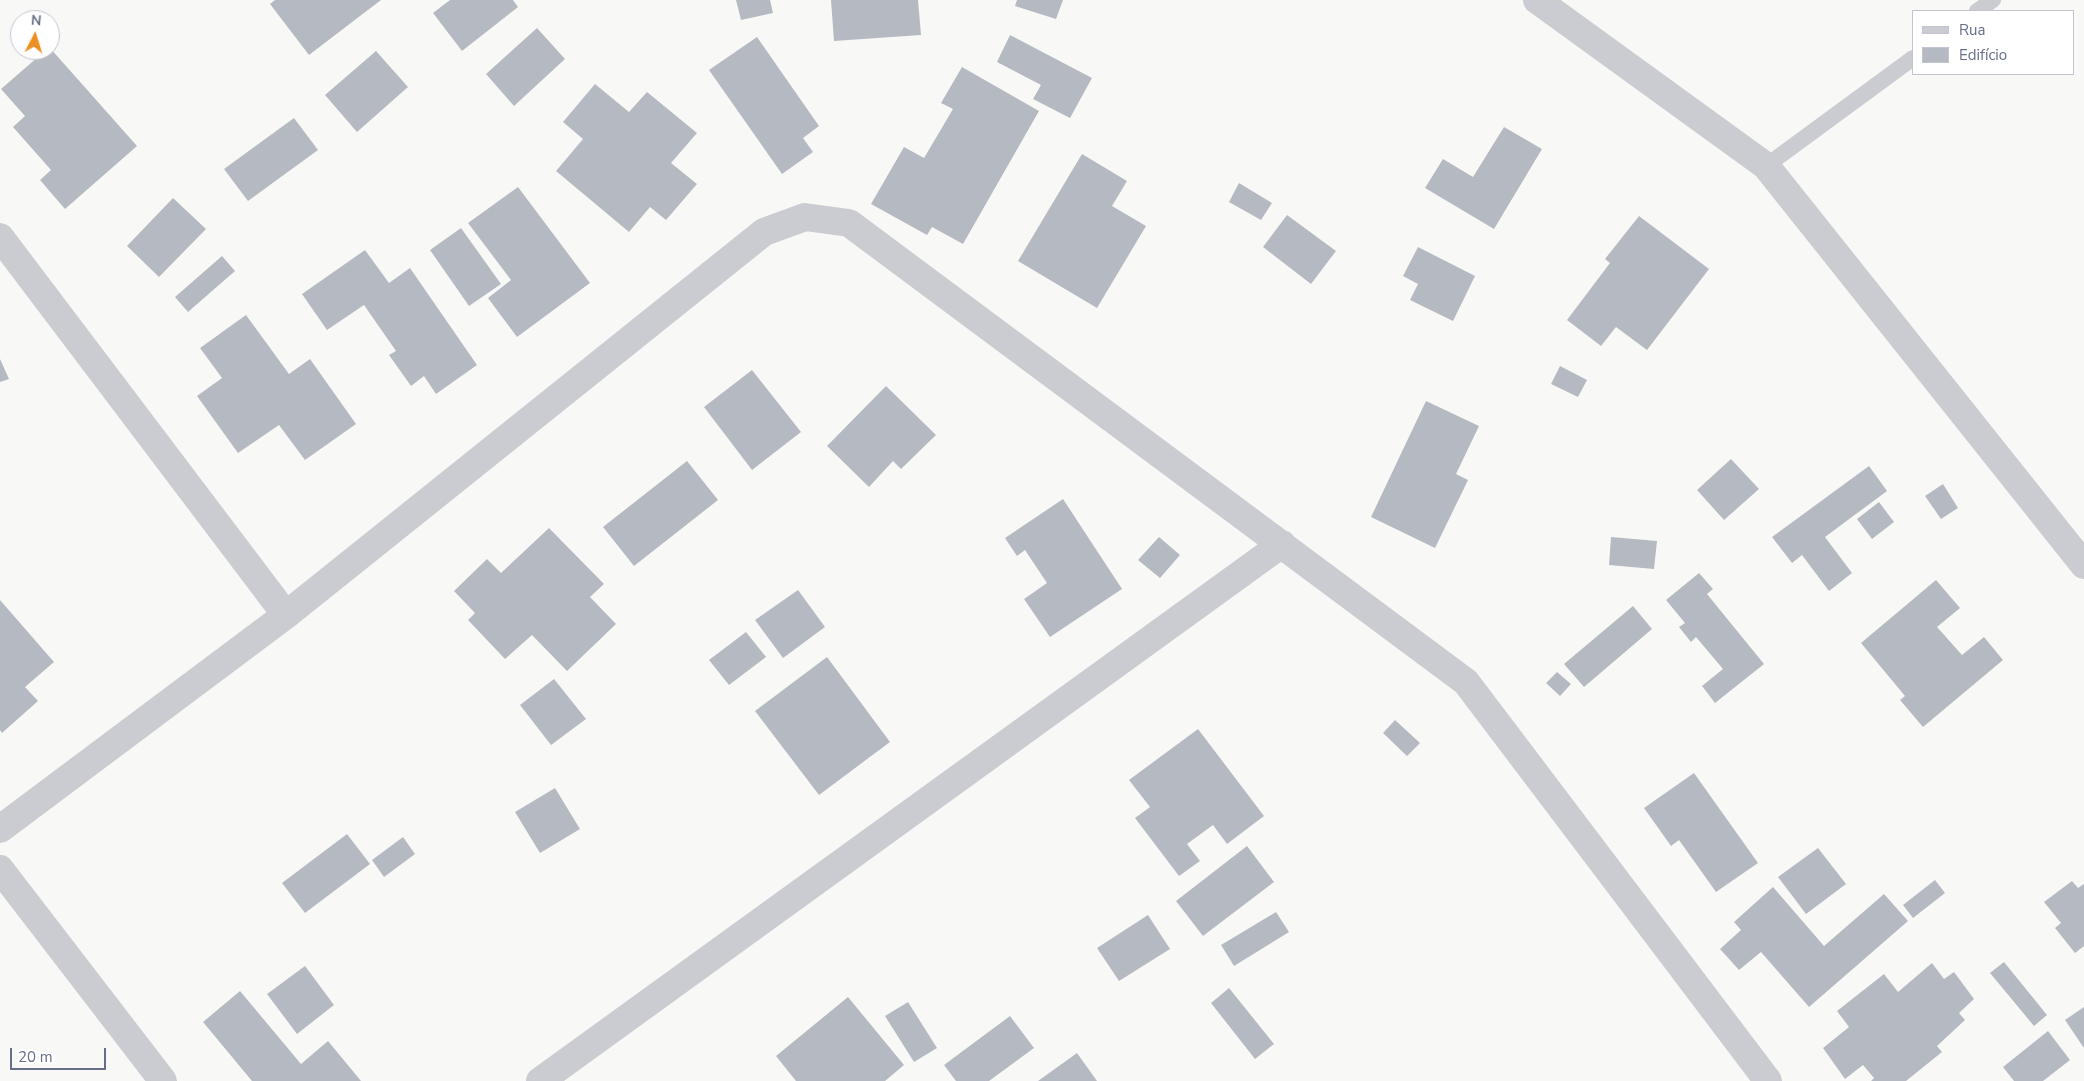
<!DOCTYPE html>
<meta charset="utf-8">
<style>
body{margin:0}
#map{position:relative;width:2084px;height:1081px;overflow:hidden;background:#f8f9f6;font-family:"Nunito Sans",sans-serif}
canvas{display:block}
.legend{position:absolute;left:1912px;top:10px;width:162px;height:65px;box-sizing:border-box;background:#fff;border:1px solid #c2c5d0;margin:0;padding:6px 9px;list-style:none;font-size:15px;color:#666e89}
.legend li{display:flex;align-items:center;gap:10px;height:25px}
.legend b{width:25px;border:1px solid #c2c5d0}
.north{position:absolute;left:10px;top:10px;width:50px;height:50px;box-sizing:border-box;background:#fff;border:1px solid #c2c5d0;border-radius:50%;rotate:5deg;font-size:14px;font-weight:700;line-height:20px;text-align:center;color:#666e89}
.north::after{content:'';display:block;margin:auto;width:18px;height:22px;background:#ed9022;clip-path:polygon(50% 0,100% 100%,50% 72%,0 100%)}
.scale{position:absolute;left:10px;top:1048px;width:96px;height:22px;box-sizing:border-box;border:2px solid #666e89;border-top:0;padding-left:6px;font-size:15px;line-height:18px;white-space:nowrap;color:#666e89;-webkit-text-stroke:4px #fff;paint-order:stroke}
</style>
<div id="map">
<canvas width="2084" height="1081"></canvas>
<ul class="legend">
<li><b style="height:6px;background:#cbccd1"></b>Rua</li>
<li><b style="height:14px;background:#b5b9c2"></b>Edifício</li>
</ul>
<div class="north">N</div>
<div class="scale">20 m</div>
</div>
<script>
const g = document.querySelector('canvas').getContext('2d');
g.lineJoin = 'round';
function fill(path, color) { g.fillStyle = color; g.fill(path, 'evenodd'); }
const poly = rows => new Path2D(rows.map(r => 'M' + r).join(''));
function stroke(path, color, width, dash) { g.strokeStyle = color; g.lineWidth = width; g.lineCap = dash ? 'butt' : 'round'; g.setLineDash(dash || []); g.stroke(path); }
const building = poly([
 [275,0,381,0,309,55,270,4],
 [450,0,513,0,518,7,462,51,433,13],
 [736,0,770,0,773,13,741,20],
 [831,0,918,0,921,35,834,41],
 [1017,0,1063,0,1056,19,1015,6],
 [537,28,565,59,514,106,486,74],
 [1010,35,1092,78,1070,118,1033,99,1041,85,997,62],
 [757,37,819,126,803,138,813,152,782,174,709,70],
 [50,48,137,146,65,209,40,180,51,170,13,127,25,116,1,89,46,50,50,50],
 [376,51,408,87,357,132,325,95],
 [962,67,1039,111,963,244,932,227,927,235,871,204,904,147,924,158,953,109,941,103],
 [595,84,629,112,647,92,697,133,671,163,697,184,666,220,650,207,629,232,556,171,583,139,563,122],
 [294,118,318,150,248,201,224,169],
 [1504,127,1542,149,1494,229,1425,188,1443,159,1473,177],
 [1082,154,1127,181,1112,206,1146,226,1097,308,1018,261],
 [1239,183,1272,203,1261,220,1229,202],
 [518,187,590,283,517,337,488,298,511,280,468,223],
 [173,198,206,229,159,277,127,246],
 [1287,215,1336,251,1311,284,1263,247],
 [1639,216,1709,269,1647,350,1616,327,1601,346,1567,320,1610,263,1605,259],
 [461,228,501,284,469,306,430,250],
 [1418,247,1475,276,1453,321,1410,300,1418,284,1403,276],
 [365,250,389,283,410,268,477,365,436,394,424,376,411,386,389,355,396,351,364,305,327,330,302,294],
 [222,256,235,271,188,312,175,297],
 [246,315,289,374,310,359,356,424,305,460,279,425,238,453,197,396,222,378,200,348],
 [0,359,9,379,0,382],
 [1560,366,1587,380,1578,397,1551,384],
 [752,370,801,432,752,470,704,407],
 [886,386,936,435,901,469,893,461,869,487,827,446],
 [1426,401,1479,426,1456,474,1468,480,1435,548,1371,517],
 [1731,459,1759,489,1724,520,1697,490],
 [687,461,718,500,634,566,603,527],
 [1869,466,1887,491,1825,537,1852,573,1829,591,1802,555,1792,563,1772,537],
 [1943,484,1958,508,1941,519,1925,496],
 [1063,499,1122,589,1050,637,1024,599,1047,583,1025,550,1017,556,1005,538],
 [1879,502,1894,522,1872,539,1857,519],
 [549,528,604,584,590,597,616,624,567,671,532,635,505,659,468,620,475,613,454,591,487,559,501,573],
 [1159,537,1180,555,1160,578,1138,560],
 [1611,537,1657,541,1654,569,1609,565],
 [1699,573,1713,589,1707,594,1764,664,1715,703,1702,686,1723,669,1696,637,1691,642,1679,627,1685,623,1666,600],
 [1936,580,1960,608,1937,627,1962,655,1984,637,2003,660,1923,727,1900,700,1905,696,1861,643],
 [798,590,825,627,783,658,755,620],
 [0,600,54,662,25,687,38,701,2,733,0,730],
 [1633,606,1652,629,1584,687,1564,664],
 [746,632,766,657,729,685,709,660],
 [827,657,890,742,819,795,755,711],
 [1557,672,1571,684,1560,696,1546,683],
 [554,679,586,719,551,745,520,705],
 [1395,720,1420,743,1407,756,1383,733],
 [1198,729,1264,816,1227,844,1213,825,1187,844,1200,861,1179,876,1135,818,1150,807,1129,780],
 [1694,773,1758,863,1716,892,1679,840,1671,846,1644,808],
 [555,788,580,829,540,853,515,812],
 [347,834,370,864,305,913,282,883],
 [403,837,415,854,384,877,372,860],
 [1247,846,1274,882,1203,936,1176,901],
 [1818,848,1846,884,1806,914,1778,877],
 [1935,880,1945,893,1913,918,1903,905],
 [2072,881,2078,888,2084,884,2084,946,2075,953,2055,928,2061,923,2044,902],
 [1773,887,1824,946,1884,894,1908,921,1809,1007,1761,952,1739,970,1720,949,1741,930,1734,922],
 [1276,912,1289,932,1234,966,1221,945],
 [1148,915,1170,949,1119,981,1097,948],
 [2004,962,2047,1015,2034,1026,1990,973],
 [1932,963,1944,979,1954,972,1974,999,1959,1013,1965,1020,1937,1046,1942,1052,1906,1081,1871,1081,1874,1078,1863,1065,1845,1079,1823,1048,1849,1027,1837,1011,1884,974,1898,992],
 [305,966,334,1005,297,1034,267,994],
 [1229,988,1274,1044,1255,1059,1211,1003],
 [240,991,301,1064,328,1041,361,1081,252,1081,203,1022],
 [848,997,904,1065,885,1081,796,1081,776,1056],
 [908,1002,937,1048,914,1062,885,1016],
 [2084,1007,2084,1048,2065,1020],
 [1010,1016,1034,1048,989,1081,956,1081,944,1065],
 [2048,1031,2070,1060,2043,1081,2014,1081,2003,1067],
 [1077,1053,1097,1081,1038,1081]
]);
const service = poly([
 [1977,11,1993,0],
 [1766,166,1913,58]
]);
const minor = poly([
 [1537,0,1766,166,2084,565],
 [0,237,286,615],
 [0,829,286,615,764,232,805,217,849,223,1466,682,1768,1081],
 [0,869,163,1081],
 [540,1081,1282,544]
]);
fill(building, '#b5b9c2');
stroke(service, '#cbccd1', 16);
stroke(minor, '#cbccd1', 28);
</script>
